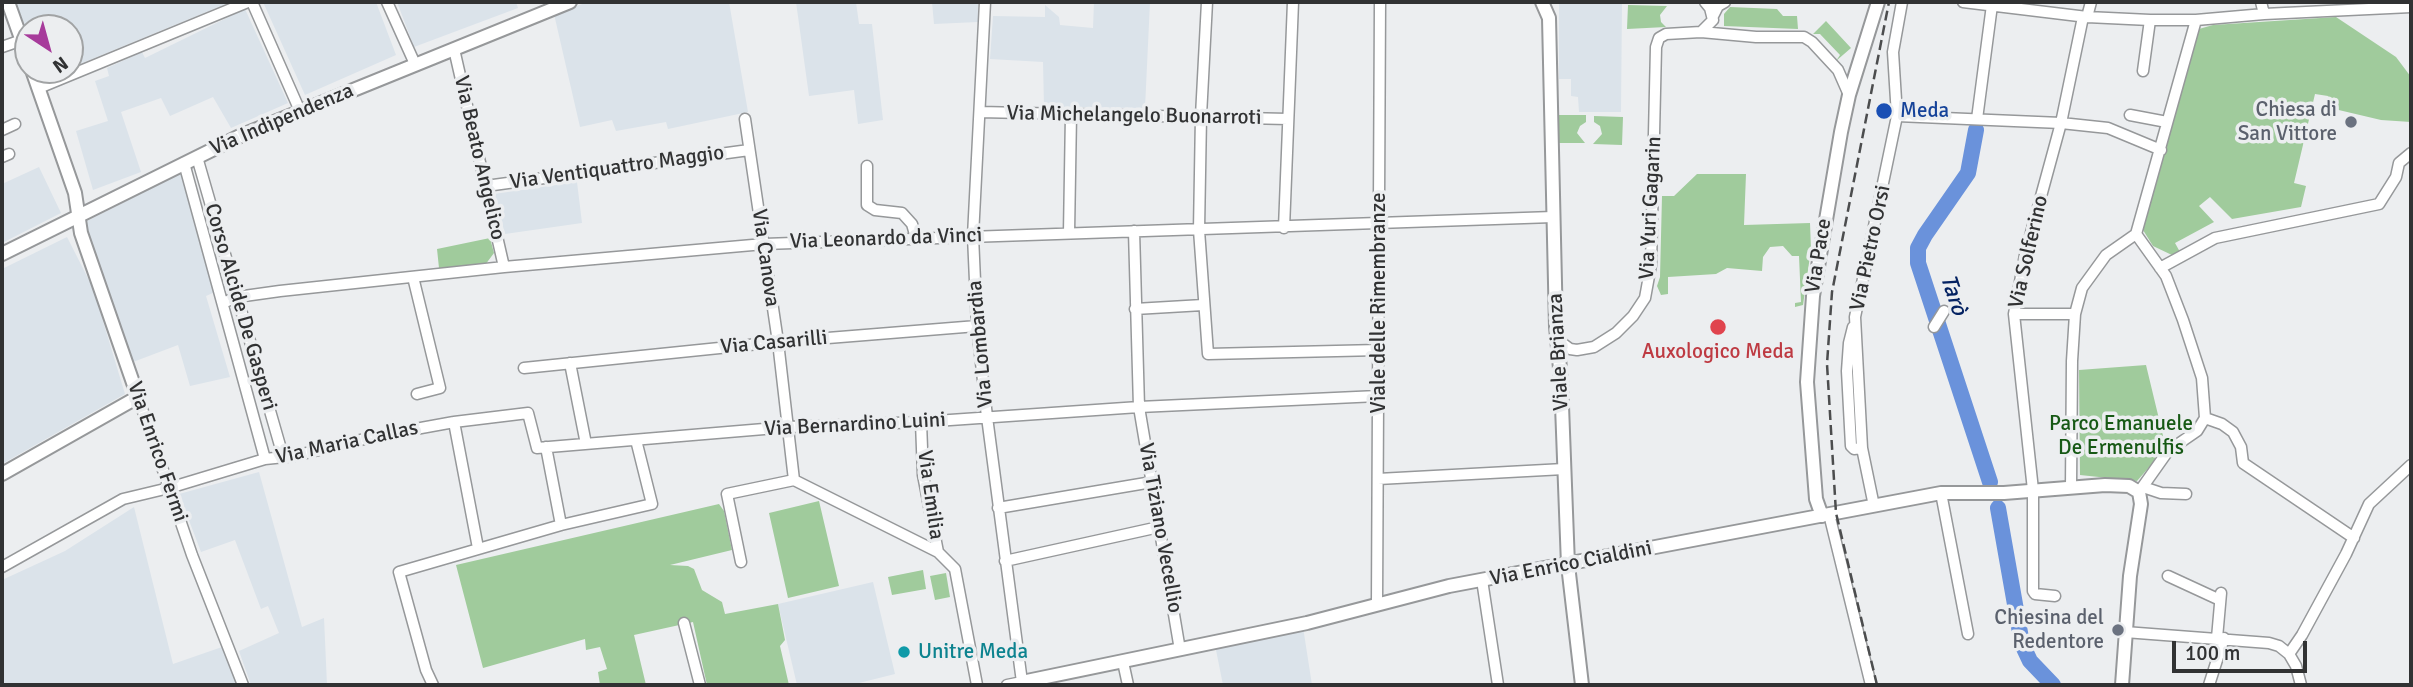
<!DOCTYPE html>
<meta charset="utf-8">
<style>
body{margin:0}
#map{position:relative;width:2413px;height:687px;overflow:hidden;background:#eceef0;font-family:Signika,sans-serif}
canvas{display:block}
.frame{position:absolute;inset:0;border:4px solid #313233;pointer-events:none}
.north{position:absolute;left:14px;top:14px;width:70px;height:70px;box-sizing:border-box;background:#eceef0;border:2px solid #a1a3a4;border-radius:50%;rotate:144deg;font-size:19px;font-weight:700;line-height:28px;text-align:center;color:#313233}
.north::after{content:'';display:block;margin:auto;width:24px;height:32px;background:#a73b9b;clip-path:polygon(50% 0,100% 100%,50% 72%,0 100%)}
.scale{position:absolute;left:2172px;top:641px;width:135px;height:32px;box-sizing:border-box;border:4px solid #313233;border-top:0;padding-left:9px;font-size:21px;line-height:24px;white-space:nowrap;color:#313233;-webkit-text-stroke:5px #eceef0;paint-order:stroke}
</style>
<div id="map">
<canvas width="2413" height="687"></canvas>
<div class="frame"></div>
<div class="north">N</div>
<div class="scale">100 m</div>
</div>
<script>
const g = document.querySelector('canvas').getContext('2d');
g.lineJoin = 'round';
function fill(path, color) { g.fillStyle = color; g.fill(path, 'evenodd'); }
const poly = rows => new Path2D(rows.map(r => 'M' + r).join(''));
function stroke(path, color, width, dash) { g.strokeStyle = color; g.lineWidth = width; g.lineCap = dash ? 'butt' : 'round'; g.setLineDash(dash || []); g.stroke(path); }
function label(font, color, halo, rows, align = 'center') {
  g.font = font + ' Signika,sans-serif'; g.lineWidth = 7; g.setLineDash([]); g.textBaseline = 'middle'; g.strokeStyle = halo; g.fillStyle = color; for (const [text, x, y, turn = 0] of rows) {
    g.save(); g.translate(x, y); g.rotate((+turn || 0) * Math.PI / 180); g.textAlign = isNaN(turn) ? turn : align; if (halo) g.strokeText(text, 0, 0); g.fillText(text, 0, 0); g.restore();
  }
}
const built = poly([
 [15,2,231,2,70,68,70,28,28,28,28,33],
 [263,2,376,2,396,55,305,95],
 [397,2,516,2,518,8,414,47],
 [588,2,729,2,748,112,668,129,666,122,616,131,612,120,580,127,554,14],
 [796,2,856,2,859,24,872,24,883,120,858,124,854,90,809,96],
 [932,2,978,2,978,22,934,24],
 [1094,2,1150,2,1145,108,1044,107,1043,62,990,59,993,16,1045,17,1045,5,1059,17,1060,25,1093,28],
 [1559,2,1622,2,1621,112,1579,112,1578,97,1571,96,1571,79,1559,79],
 [245,9,288,103,231,128,213,97,170,116,161,98,121,112,141,172,93,190,76,131,108,121,95,81,109,76,107,68,142,52,145,58],
 [39,167,61,213,2,243,2,184],
 [182,173,215,292,206,296,230,377,190,386,178,345,133,362,85,222],
 [577,182,582,223,505,234,494,194],
 [67,237,93,288,125,394,2,464,2,269],
 [259,472,302,627,324,618,327,685,251,685,239,651,279,633,268,606,261,609,235,540,201,552,179,494],
 [134,507,173,664,222,647,237,685,2,685,2,580,65,551],
 [873,582,895,674,851,685,797,685,778,604],
 [1303,627,1312,685,1223,685,1215,645]
]);
const green = poly([
 [1628,5,1667,6,1660,15,1661,22,1666,27,1627,29],
 [1730,7,1777,9,1783,16,1797,16,1798,29,1724,26,1724,14],
 [2336,17,2396,57,2411,77,2411,122,2381,120,2326,107,2328,96,2315,94,2294,183,2306,186,2301,207,2232,219,2210,197,2199,206,2214,222,2175,243,2180,252,2174,256,2153,246,2143,230,2199,29,2213,25],
 [1826,21,1851,48,1836,61,1840,55,1820,34,1813,34],
 [1557,115,1586,115,1586,122,1580,126,1577,133,1585,143,1557,143],
 [1594,116,1623,117,1622,145,1593,144,1602,134,1600,126,1594,122],
 [1697,174,1746,174,1744,225,1810,223,1811,249,1803,305,1795,307,1795,303,1801,302,1799,256,1792,256,1783,246,1770,247,1763,257,1762,271,1727,268,1716,274,1668,277,1668,294,1661,295,1657,286,1660,277,1662,196,1674,196],
 [490,238,494,253,485,265,439,268,437,249],
 [2146,365,2166,448,2137,481,2080,475,2079,370],
 [819,501,839,586,788,598,769,513],
 [719,504,724,511,732,550,670,565,688,566,694,569,702,590,722,602,725,614,778,604,785,640,780,646,789,685,707,685,693,622,634,635,646,685,600,685,598,672,607,669,600,647,586,650,585,639,483,668,456,565],
 [923,570,926,589,892,595,888,577],
 [946,573,950,597,935,600,930,576]
]);
const river = poly([
 [1976,130,1968,173,1925,235,1918,248,1918,263,1990,482],
 [1998,508,2022,644,2030,661,2053,685]
]);
const minor = poly([
 [252,2,300,111],
 [387,2,415,64],
 [985,2,973,236,977,326,987,417,1022,682,1007,685],
 [1207,2,1201,116,1199,230,1208,354,1379,350],
 [1963,2,2087,17,2150,20,2196,20,2264,14,2411,7],
 [2261,2,2264,14],
 [1713,16,1718,6,1725,2],
 [2087,17,2091,2],
 [1701,32,1713,20,1710,8,1705,2],
 [2,47,22,40],
 [454,49,504,267],
 [2143,71,2150,20],
 [39,88,248,2],
 [980,112,1288,119],
 [2130,115,2167,122],
 [1897,116,2061,123,2108,128,2161,150],
 [745,119,778,342,794,480],
 [1977,119,1992,5],
 [2,130,15,124],
 [2,157,9,154],
 [197,157,283,456],
 [184,163,265,459],
 [867,166,867,205,875,210,902,213,912,224,916,238],
 [486,186,749,150],
 [1284,228,1293,2],
 [1134,231,1139,407,1180,650],
 [1069,233,1071,114],
 [2136,234,2166,276,2183,320,2202,378,2205,418,2197,431,2168,451,2139,492],
 [2136,234,2196,20],
 [2160,268,2215,238,2379,204,2396,177,2399,163,2411,153],
 [413,277,440,388,417,394],
 [223,303,237,297,280,291,504,267,764,244,1553,217],
 [1135,309,1203,305],
 [2014,314,2075,314],
 [1853,327,1849,343,1847,371,1851,446,1854,449,1862,448],
 [1934,327,1944,311],
 [1558,334,1562,343,1570,349,1577,350,1594,347,1616,333,1633,316,1645,298,1651,265,1656,47,1659,38,1666,34,1701,32,1756,37,1804,37,1812,42,1838,70,1849,95],
 [570,363,586,444],
 [524,368,778,342,977,326],
 [138,397,192,555,243,685],
 [2205,418,2222,424,2233,432,2241,447,2243,463,2354,538],
 [454,422,478,548],
 [921,422,923,475,938,552,955,569,977,685],
 [546,447,561,525],
 [1378,479,1564,469],
 [794,480,938,552],
 [2071,487,2072,361,2075,314,2082,288,2106,255,2136,234],
 [2143,487,2161,493,2186,494],
 [1941,493,1968,634],
 [1874,506,1862,448,1855,317,1897,116,1893,52,1902,2],
 [998,508,1152,482],
 [1829,514,1871,685],
 [1005,561,1159,527],
 [741,562,727,494,794,480],
 [2,567,123,499,169,488,265,459,294,456,377,436,454,422,528,413,537,448,788,427,921,422,1139,407,1378,396],
 [2168,576,2220,600],
 [1482,580,1498,685],
 [2055,596,2035,594,2033,591,2033,490,2014,314,2025,255,2061,123,2083,17],
 [1377,605,1380,2],
 [684,623,700,685],
 [2125,632,2269,643,2279,646,2289,654,2296,666,2301,685],
 [2217,638,2221,593],
 [2289,654,2302,635,2346,554,2369,504,2411,465],
 [1123,662,1128,685],
 [433,685,426,670,399,572,561,525,652,504,636,440],
 [2209,685,2224,638]
]);
const tertiary = poly([
 [8,2,28,58],
 [1542,2,1549,18,1556,327,1561,379,1568,565,1582,685],
 [2,254,240,136,570,2],
 [2,474,138,397,81,233,75,193,32,70],
 [1822,516,1816,499,1807,382,1813,296,1841,132,1849,95,1878,2],
 [1022,685,1022,682,1307,623,1449,586,1941,493,2004,493,2105,485,2129,486,2139,492,2141,504,2130,576,2122,685]
]);
const rail = poly([
 [1877,685,1836,513,1827,364,1832,292,1889,2]
]);
const markers = [
 [1884,111,9,"#1a4fb4"],
 [2351,122,7,"#6b7280"],
 [1718,327,9,"#e0444e"],
 [2118,630,7,"#6b7280"],
 [904,652,7,"#0f9aa8"]
];
const worshipNames = [
 ["Chiesa di",2337,110],
 ["San Vittore",2337,134],
 ["Chiesina del",2104,618],
 ["Redentore",2104,642]
];
const transitNames = [
 ["Meda",1900,111]
];
const streetNames = [
 ["Via Michelangelo Buonarroti",1134,116,1],
 ["Via Indipendenza",282,120,-23],
 ["Via Beato Angelico",479,158,77],
 ["Via Ventiquattro Maggio",617,168,-8],
 ["Via Yuri Gagarin",1651,208,-87],
 ["Via Leonardo da Vinci",886,239,-2],
 ["Via Pietro Orsi",1871,248,-78],
 ["Via Solferino",2029,252,-77],
 ["Via Pace",1819,256,-81],
 ["Via Canova",765,258,82],
 ["Viale delle Rimembranze",1379,303,-90],
 ["Corso Alcide De Gasperi",240,307,74],
 ["Via Casarilli",774,343,-5],
 ["Via Lombardia",981,344,-95],
 ["Viale Brianza",1559,352,-93],
 ["Via Bernardino Luini",855,425,-3],
 ["Via Maria Callas",347,443,-12],
 ["Via Enrico Fermi",157,452,71],
 ["Via Emilia",930,495,82],
 ["Via Tiziano Vecellio",1160,528,80],
 ["Via Enrico Cialdini",1571,564,-11]
];
const healthNames = [
 ["Auxologico Meda",1718,352]
];
const parkNames = [
 ["Parco Emanuele",2121,424],
 ["De Ermenulfis",2121,448]
];
const cultureNames = [
 ["Unitre Meda",918,652]
];
const waterNames = [
 ["Tarò",1953,295,72]
];
fill(built, '#dbe3ea');
fill(green, '#a0cb9c');
stroke(river, '#6a92db', 16);
stroke(minor, '#96989a', 13);
stroke(tertiary, '#96989a', 16);
stroke(minor, '#fff', 10);
stroke(tertiary, '#fff', 12);
stroke(rail, '#4c4d4e', 2.5, [10, 5]);
for (const [x, y, r, color] of markers) { const dot = new Path2D(); dot.arc(x, y, r, 0, 2 * Math.PI); g.fillStyle = color; g.fill(dot); stroke(dot, '#eceef0', 2.5); }
label('21px', '#5b616d', '#eceef0', worshipNames, 'right');
label('21px', '#164399', '#eceef0', transitNames, 'left');
label('21px', '#313233', '#eceef0', streetNames);
label('21px', '#be3a42', '#eceef0', healthNames);
label('21px', '#175915', '#eceef0', parkNames);
label('21px', '#0d838f', '#eceef0', cultureNames, 'left');
label('italic 23px', '#042262', '#eceef0', waterNames);
</script>
